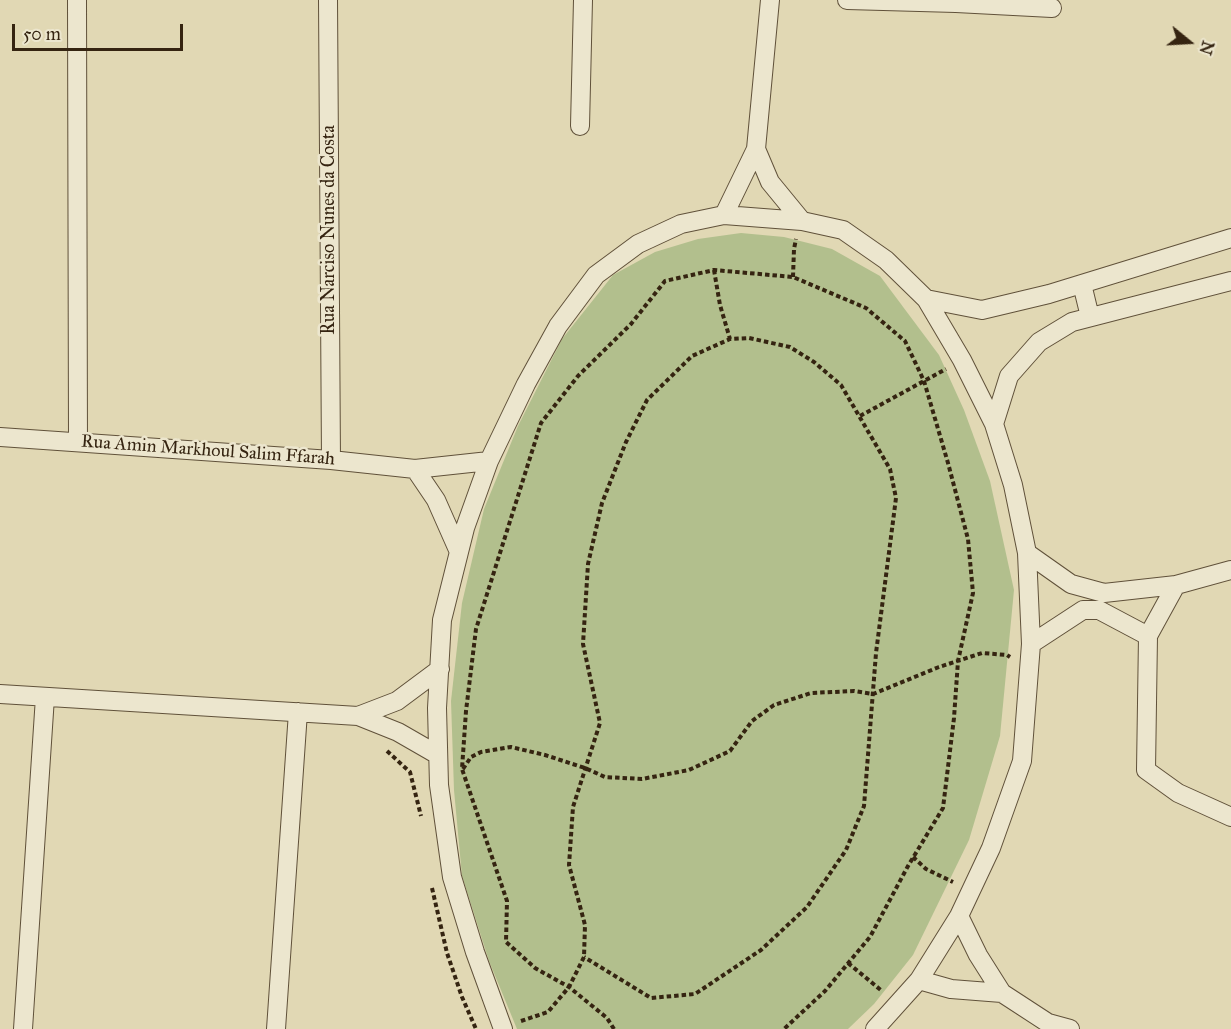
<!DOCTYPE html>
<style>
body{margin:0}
#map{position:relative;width:1231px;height:1029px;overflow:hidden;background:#e1d8b4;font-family:"IM FELL Great Primer",serif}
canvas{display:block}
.north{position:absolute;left:1159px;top:12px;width:60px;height:60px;-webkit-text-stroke:4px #ece6ce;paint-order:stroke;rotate:108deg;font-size:16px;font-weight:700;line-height:24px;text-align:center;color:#352411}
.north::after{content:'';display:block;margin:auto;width:21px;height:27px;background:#352411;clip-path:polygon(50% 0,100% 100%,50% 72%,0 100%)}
.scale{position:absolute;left:12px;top:24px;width:171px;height:27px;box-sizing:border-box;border:3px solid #352411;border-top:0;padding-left:8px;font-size:18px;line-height:21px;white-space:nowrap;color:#352411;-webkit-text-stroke:4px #ece6ce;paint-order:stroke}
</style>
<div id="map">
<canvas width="1231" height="1029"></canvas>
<div class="north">N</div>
<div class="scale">50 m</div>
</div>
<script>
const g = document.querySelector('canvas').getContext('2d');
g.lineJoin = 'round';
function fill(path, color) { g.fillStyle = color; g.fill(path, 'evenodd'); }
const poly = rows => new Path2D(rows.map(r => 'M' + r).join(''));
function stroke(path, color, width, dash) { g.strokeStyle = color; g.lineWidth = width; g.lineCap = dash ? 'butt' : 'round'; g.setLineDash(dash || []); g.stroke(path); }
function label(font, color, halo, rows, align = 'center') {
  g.font = font + ' "IM FELL Great Primer",serif'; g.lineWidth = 5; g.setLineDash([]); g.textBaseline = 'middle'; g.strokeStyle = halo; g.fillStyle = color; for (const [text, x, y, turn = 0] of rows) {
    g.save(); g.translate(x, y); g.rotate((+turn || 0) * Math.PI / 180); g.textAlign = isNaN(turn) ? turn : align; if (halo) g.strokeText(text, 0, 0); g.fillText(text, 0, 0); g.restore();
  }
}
const green = poly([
 [741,233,784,237,832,249,880,276,939,355,964,410,990,481,1014,590,1000,736,969,840,913,955,874,1004,848,1029,517,1029,489,961,462,876,454,790,451,701,462,603,484,509,518,426,562,339,613,275,655,252,698,239]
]);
const path = poly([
 [714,270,720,305,730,339],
 [793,277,794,249,796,239],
 [860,416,946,369],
 [387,751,410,772,421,816],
 [463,769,471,757,481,752,511,747,545,755,585,768,605,777,642,779,689,770,730,751,752,721,774,705,811,693,854,691,873,694,939,667,982,653,1007,655,1010,657],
 [913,857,926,869,953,882],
 [432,888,447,953,462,997,476,1029],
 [848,963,882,991],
 [521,1021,548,1012,569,987,584,957,585,925,569,865,573,807,600,723,583,644,588,564,602,503,626,442,647,400,692,356,730,339,749,338,790,347,814,362,841,385,890,469,896,498,876,653,864,806,846,850,807,907,761,950,695,994,651,998,584,957],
 [614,1029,607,1018,569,987,535,968,506,942,507,901,462,769,466,711,476,629,541,423,578,376,631,324,665,281,714,270,793,277,866,308,905,341,924,381,948,463,968,539,973,593,958,661,954,718,943,808,908,866,870,937,825,991,784,1029]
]);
const street = poly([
 [77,0,78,442],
 [328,0,331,460],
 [847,0,956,3,1052,8],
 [580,126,583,0],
 [756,149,770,182,802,221],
 [724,215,756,149,770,0],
 [1082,284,1090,317],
 [926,299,982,310,1049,294,1231,238],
 [994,424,1009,376,1039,342,1072,322,1231,281],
 [0,437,331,460,415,469,489,461],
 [415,469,436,500,459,552],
 [1027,553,1071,584,1104,593,1176,585],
 [1231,570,1176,585,1148,636,1146,770,1178,793,1231,817],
 [1031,644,1083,610,1099,610,1148,636],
 [0,694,358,716,398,732,438,755],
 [358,716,397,701,440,669],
 [959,916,978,955,1002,993,1048,1023,1070,1029],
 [919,980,951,989,1002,993],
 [23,1029,45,697],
 [276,1029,298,712],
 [503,1029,475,952,452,877,439,785,437,708,442,620,465,528,489,461,526,384,558,326,596,275,638,244,681,224,724,215,802,221,843,230,886,260,926,299,962,360,994,424,1013,485,1027,553,1031,644,1022,761,991,848,959,916,919,980,875,1029]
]);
const streetNames = [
 ["Rua Narciso Nunes da Costa",330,230,-90],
 ["Rua Amin Markhoul Salim Ffarah",208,451,4]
];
fill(green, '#b2bf8d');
stroke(street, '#60513a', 20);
stroke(path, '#352411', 4, [4.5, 3]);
stroke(street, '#ece6ce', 18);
label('18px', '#352411', '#ece6ce', streetNames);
</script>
